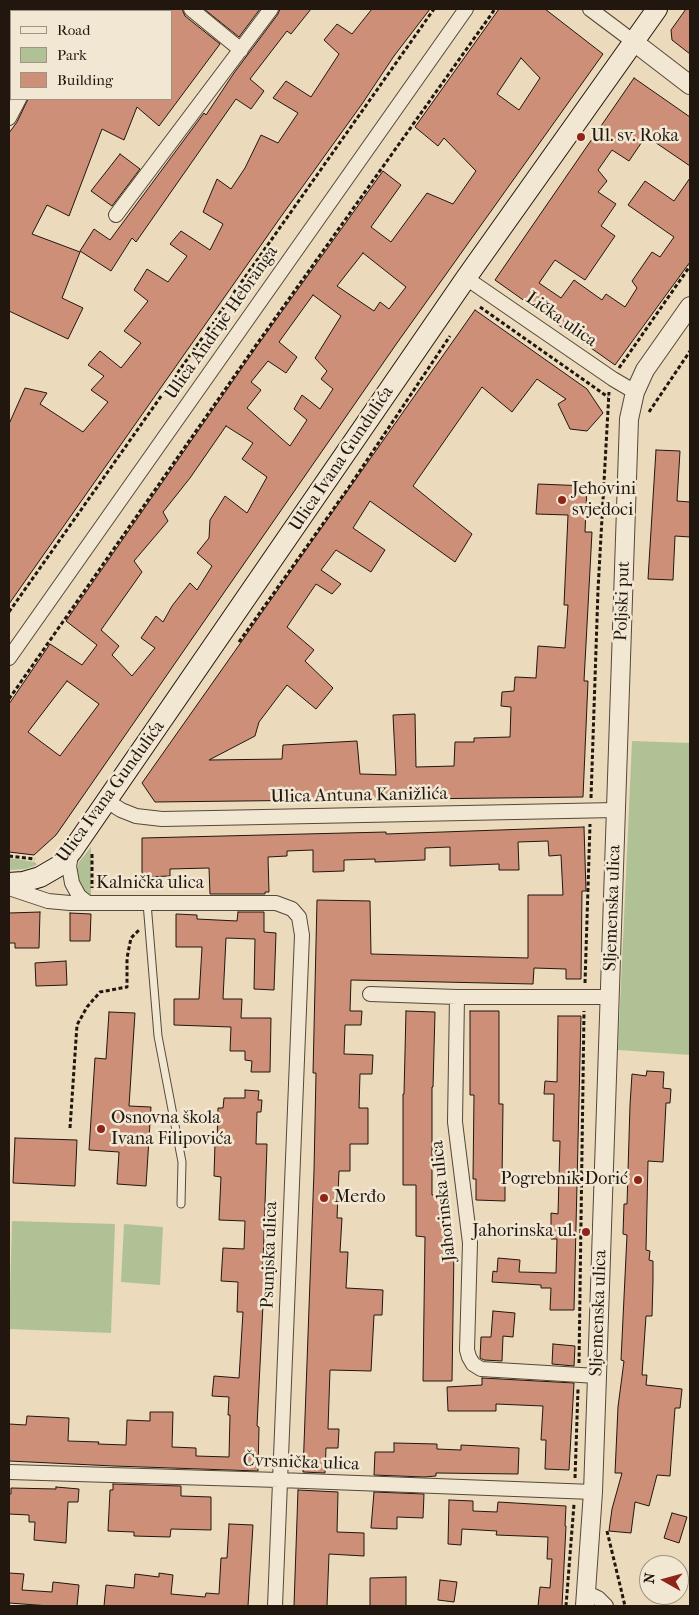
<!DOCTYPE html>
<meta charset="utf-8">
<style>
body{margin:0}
#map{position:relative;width:699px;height:1615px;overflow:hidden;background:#ebdabc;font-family:"IM FELL French Canon",serif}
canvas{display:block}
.frame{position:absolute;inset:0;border:10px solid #21170e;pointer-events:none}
.legend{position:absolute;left:10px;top:10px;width:162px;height:90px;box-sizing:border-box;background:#f2e7d3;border:1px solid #9e9484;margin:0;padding:6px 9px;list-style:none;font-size:15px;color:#21170e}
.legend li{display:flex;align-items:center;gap:10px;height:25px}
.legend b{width:25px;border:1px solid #9e9484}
.north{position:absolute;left:639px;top:1555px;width:50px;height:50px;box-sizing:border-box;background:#f2e7d3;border:1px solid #9e9484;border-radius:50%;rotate:277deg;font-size:14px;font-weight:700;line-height:20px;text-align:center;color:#21170e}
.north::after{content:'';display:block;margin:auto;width:18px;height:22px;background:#8f2418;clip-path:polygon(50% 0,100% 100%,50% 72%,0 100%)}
</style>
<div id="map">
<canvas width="699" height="1615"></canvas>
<div class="frame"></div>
<ul class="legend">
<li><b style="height:6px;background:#f2e7d3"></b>Road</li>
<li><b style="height:14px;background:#b1c196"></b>Park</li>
<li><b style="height:14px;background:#ce8f78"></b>Building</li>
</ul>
<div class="north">N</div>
</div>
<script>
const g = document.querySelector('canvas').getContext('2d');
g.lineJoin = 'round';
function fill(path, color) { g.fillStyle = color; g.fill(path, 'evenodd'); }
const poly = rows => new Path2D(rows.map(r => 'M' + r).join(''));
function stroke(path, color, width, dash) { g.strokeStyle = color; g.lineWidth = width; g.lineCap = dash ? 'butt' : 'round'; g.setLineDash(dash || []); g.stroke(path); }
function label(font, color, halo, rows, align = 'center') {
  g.font = font + ' "IM FELL French Canon",serif'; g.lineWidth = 5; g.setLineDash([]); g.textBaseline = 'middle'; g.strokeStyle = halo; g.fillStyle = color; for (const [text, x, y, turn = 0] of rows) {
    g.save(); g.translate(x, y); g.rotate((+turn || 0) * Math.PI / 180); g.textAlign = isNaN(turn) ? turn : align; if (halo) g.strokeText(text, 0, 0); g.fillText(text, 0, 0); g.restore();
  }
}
const green = poly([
 [632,741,690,743,690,1055,618,1050],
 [91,847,91,897,81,889,76,874,79,862],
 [9,858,35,862,37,865,25,869,9,870],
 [12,1221,115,1224,111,1333,9,1329],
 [124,1224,163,1227,160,1285,121,1282]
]);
const building = poly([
 [171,9,182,9,185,16,220,44,159,126,137,107,124,140,102,129,69,216,47,205,32,234,80,252,62,298,83,308,68,339,9,311,9,133,17,122,28,99,171,99,171,9],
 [204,9,260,9,239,37,204,9],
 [280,9,311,9,291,34,287,31,250,79,264,91,251,109,236,99,136,242,132,238,111,271,80,251,94,229,110,240,204,113,206,115,234,73,278,14,280,9],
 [372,9,430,9,394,56,362,104,280,218,9,604,9,424,25,388,47,393,40,404,83,432,108,402,91,390,104,376,88,365,100,351,121,368,141,343,124,331,148,301,134,290,147,269,168,282,187,256,170,244,181,231,210,250,223,224,203,212,217,179,231,189,245,168,261,135,278,143,298,113,273,98,286,81,311,97,339,54,324,40,337,24,352,34,372,9],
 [499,9,545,9,603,54,397,343,56,835,34,855,9,852,9,704,50,644,82,665,97,645,66,621,258,345,383,171,401,185,371,227,391,242,427,193,453,204,476,171,444,138,438,146,415,127,499,9],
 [521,58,540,78,519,110,497,94,521,58],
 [363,253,406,287,389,309,380,302,374,311,337,286,363,253],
 [313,295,341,316,315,358,327,371,321,379,333,389,320,409,302,395,294,409,307,420,290,446,247,408,261,390,251,382,268,361,286,373,297,357,279,342,313,295],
 [226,426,253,443,242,459,267,477,247,513,225,496,210,520,209,538,197,553,212,566,197,590,190,583,172,606,163,622,156,616,141,638,155,648,132,676,112,655,119,646,101,630,142,572,134,561,168,521,163,512,190,478,226,426],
 [67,681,99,704,60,756,28,732,67,681],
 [686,9,690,9,690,54,672,40,671,30,686,9],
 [634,78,690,117,690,166,646,136,629,161,612,150,598,170,607,181,598,192,616,204,601,226,615,236,585,280,555,260,539,283,561,298,574,280,602,300,606,294,625,307,637,288,632,281,652,252,660,257,674,237,628,205,645,181,674,201,690,178,690,262,615,365,495,280,634,78],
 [120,154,140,169,112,206,91,191,120,154],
 [475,310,587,389,603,413,587,431,570,429,558,404,566,399,537,379,512,412,482,387,413,486,472,534,455,562,370,501,353,528,385,550,371,572,336,550,321,570,341,584,332,594,316,584,287,627,314,650,305,661,333,688,316,709,287,685,259,722,255,736,209,760,282,759,283,745,357,741,360,774,396,775,393,715,415,714,416,767,454,766,455,742,474,742,474,738,510,737,511,707,501,706,502,692,514,691,515,677,536,678,538,646,565,648,568,605,564,605,568,515,536,514,538,484,587,486,585,532,592,532,584,681,588,681,583,797,155,802,142,783,475,310],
 [656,450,680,451,677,501,690,502,690,537,675,536,673,580,648,579,656,450],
 [584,827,586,891,582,891,581,979,566,979,566,969,534,968,533,984,351,980,350,1011,362,1011,361,1025,345,1025,344,1054,373,1055,372,1074,360,1074,359,1108,368,1108,368,1144,350,1144,350,1171,339,1171,337,1218,342,1218,340,1252,348,1252,346,1288,383,1290,382,1315,374,1315,371,1371,330,1370,328,1429,339,1429,338,1448,326,1448,325,1473,303,1472,314,1171,316,1073,313,1073,317,900,370,901,371,954,528,958,528,895,563,895,561,855,549,856,548,841,518,842,519,870,499,870,499,864,450,866,450,847,425,848,425,860,375,862,375,859,344,860,344,871,313,872,313,850,287,851,287,856,268,857,269,892,265,892,265,894,210,894,209,868,170,869,170,876,142,877,142,838,386,832,386,834,584,827],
 [40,912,39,948,15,948,15,943,9,943,9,913,40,912],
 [238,912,264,912,264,932,276,933,274,990,254,989,255,939,226,938,223,999,242,999,241,1018,271,1018,270,1072,251,1072,252,1061,245,1060,245,1051,230,1051,231,1027,174,1025,174,999,199,999,202,947,176,947,176,914,197,915,197,919,237,921,238,912],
 [70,913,91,914,90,941,70,941,70,913],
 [66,961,67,985,36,986,35,963,66,961],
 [406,1011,435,1012,433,1087,432,1087,432,1195,445,1195,445,1247,454,1248,452,1381,423,1381,425,1237,416,1236,416,1185,403,1185,403,1094,404,1094,406,1011],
 [470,1011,499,1011,499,1104,503,1104,502,1180,505,1180,505,1201,476,1200,476,1179,473,1179,474,1095,470,1095,470,1011],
 [109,1012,135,1013,129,1106,151,1107,146,1186,117,1184,119,1152,89,1150,95,1058,106,1059,109,1012],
 [558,1016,581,1016,574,1310,550,1310,551,1288,541,1288,541,1285,492,1282,493,1271,497,1272,498,1258,520,1260,519,1272,556,1273,557,1239,551,1239,551,1213,558,1214,560,1141,553,1141,554,1094,544,1094,545,1081,557,1082,558,1016],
 [647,1071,664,1072,663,1088,671,1089,670,1103,666,1103,663,1162,648,1161,646,1250,650,1251,649,1260,653,1261,653,1281,652,1316,646,1316,642,1375,647,1375,646,1385,682,1389,680,1408,675,1408,670,1476,657,1475,649,1506,635,1502,631,1533,609,1531,612,1509,622,1473,615,1473,618,1407,624,1361,621,1360,627,1235,623,1234,624,1204,627,1204,630,1105,632,1074,646,1076,647,1071],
 [245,1090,259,1091,258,1100,262,1100,261,1112,257,1112,256,1144,267,1144,263,1264,265,1264,257,1426,259,1427,258,1471,114,1466,9,1461,9,1424,26,1425,27,1416,69,1418,68,1441,99,1442,98,1444,126,1445,127,1420,150,1421,150,1412,173,1412,172,1447,196,1448,196,1456,229,1457,230,1415,228,1415,229,1397,212,1396,214,1376,239,1378,243,1312,237,1312,238,1282,221,1281,223,1248,244,1249,245,1221,219,1220,221,1177,214,1176,215,1143,217,1143,218,1108,223,1108,224,1098,245,1098,245,1090],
 [15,1138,77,1140,75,1186,13,1183,15,1138],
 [493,1311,515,1313,513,1337,503,1336,502,1361,484,1360,480,1358,481,1337,491,1337,493,1311],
 [553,1344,575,1346,574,1366,552,1364,553,1344],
 [482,1378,574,1383,569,1470,545,1469,546,1440,541,1440,543,1406,496,1404,496,1411,448,1411,447,1387,482,1385,482,1378],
 [394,1443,437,1444,437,1449,461,1450,461,1445,519,1448,518,1474,436,1473,436,1476,424,1477,374,1475,375,1452,394,1452,394,1443],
 [113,1484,181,1486,181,1496,211,1497,211,1530,171,1529,170,1537,134,1536,134,1532,108,1531,110,1490,113,1490,113,1484],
 [56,1487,79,1489,78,1502,68,1502,66,1543,34,1540,35,1522,29,1522,29,1515,9,1514,9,1494,11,1494,11,1488,56,1489,56,1487],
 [298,1490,338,1492,337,1532,364,1533,364,1556,329,1554,327,1606,294,1606,298,1490],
 [374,1492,424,1494,423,1518,397,1517,397,1529,371,1528,374,1492],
 [449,1500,473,1501,473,1511,497,1512,498,1502,566,1506,565,1526,566,1526,562,1606,538,1606,540,1587,550,1588,552,1559,547,1559,548,1537,496,1535,497,1531,462,1529,461,1545,448,1544,449,1500],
 [672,1513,687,1517,679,1543,664,1538,672,1513],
 [229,1524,253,1525,248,1606,104,1606,106,1585,134,1588,135,1574,159,1577,159,1573,173,1575,171,1594,205,1597,206,1593,219,1594,221,1558,227,1558,229,1524],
 [9,1573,24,1574,22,1590,52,1592,53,1582,79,1585,77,1606,50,1606,9,1603,9,1573],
 [406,1577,406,1606,370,1606,370,1578,406,1577],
 [440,1580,457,1582,454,1602,438,1600,440,1580]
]);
const path = poly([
 [50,11,51,9],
 [9,83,11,79],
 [480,307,608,397],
 [619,368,690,266],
 [649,412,690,351],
 [9,612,434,9],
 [239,642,349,487,450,336],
 [9,699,254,348,495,9],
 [591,798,598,590,609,392],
 [92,854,92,888],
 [9,856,35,859],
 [585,983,590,824],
 [70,1128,77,1025,87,1007,100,992,127,987,127,958,131,938,139,930],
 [579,1363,584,1011],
 [575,1478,578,1389],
 [607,1531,625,1606],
 [566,1606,574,1504]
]);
const service = poly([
 [147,903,158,1036,182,1162,181,1204]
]);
const minor = poly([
 [191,9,241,50],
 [590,9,634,42],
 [69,11,71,9],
 [9,118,19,99],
 [116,215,271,9],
 [466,278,613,379,635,392],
 [9,658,466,9],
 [107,801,121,810,136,816,162,819,616,810],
 [72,851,69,866,72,883,79,896,88,903],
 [9,888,48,901,70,903,276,903,292,909,299,917,302,935,275,1606],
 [370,994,457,997],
 [597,1376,481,1369,473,1364,469,1357,467,1350,470,1243,455,1122,457,997,609,997],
 [9,1472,279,1480,593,1492],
 [587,1593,598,1598,606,1606]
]);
const tertiary = poly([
 [634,42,690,85],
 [585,1606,593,1492,597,1376,629,419,635,392,645,370,690,306]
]);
const secondary = poly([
 [9,883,23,882,40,877,59,866,72,851,466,278,657,9]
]);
const markers = [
 [581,137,5,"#8f2418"],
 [562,500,5,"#8f2418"],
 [101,1129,5,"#8f2418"],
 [638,1180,5,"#8f2418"],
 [324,1198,5,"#8f2418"],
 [586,1232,5,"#8f2418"]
];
const poiNames = [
 ["Ul. sv. Roka",591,137],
 ["Jehovini",572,490],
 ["svjedoci",572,511],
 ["Osnovna škola",111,1119],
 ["Ivana Filipovića",111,1140],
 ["Pogrebnik Dorić",628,1180,"right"],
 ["Merđo",334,1198],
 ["Jahorinska ul.",576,1232,"right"]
];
const streetNames = [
 ["Lička ulica",561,320,35],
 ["Ulica Andrije Hebranga",222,323,-55],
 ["Ulica Ivana Gundulića",342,459,-56],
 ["Poljski put",623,601,-88],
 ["Ulica Ivana Gundulića",111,792,-54],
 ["Ulica Antuna Kanižlića",359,796,-1],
 ["Kalnička ulica",150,884],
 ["Sljemenska ulica",613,908,-88],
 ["Jahorinska ulica",444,1201,-96],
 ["Psunjska ulica",270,1255,-88],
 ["Sljemenska ulica",599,1313,-88],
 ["Čvrsnička ulica",301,1463,2]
];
fill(green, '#b1c196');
fill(building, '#ce8f78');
stroke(building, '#21170e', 1);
stroke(service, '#54483a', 9);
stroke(minor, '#54483a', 16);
stroke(tertiary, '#54483a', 20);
stroke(secondary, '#21170e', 22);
stroke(path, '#21170e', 3, [4, 2.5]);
stroke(service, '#f2e7d3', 7);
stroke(minor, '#f2e7d3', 14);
stroke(tertiary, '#f2e7d3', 18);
stroke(secondary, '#f2e7d3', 20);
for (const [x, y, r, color] of markers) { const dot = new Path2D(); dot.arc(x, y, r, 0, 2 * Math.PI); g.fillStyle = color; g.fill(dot); stroke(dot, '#f2e7d3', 2); }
label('18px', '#21170e', '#f2e7d3', poiNames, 'left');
label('18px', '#21170e', '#f2e7d3', streetNames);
</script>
